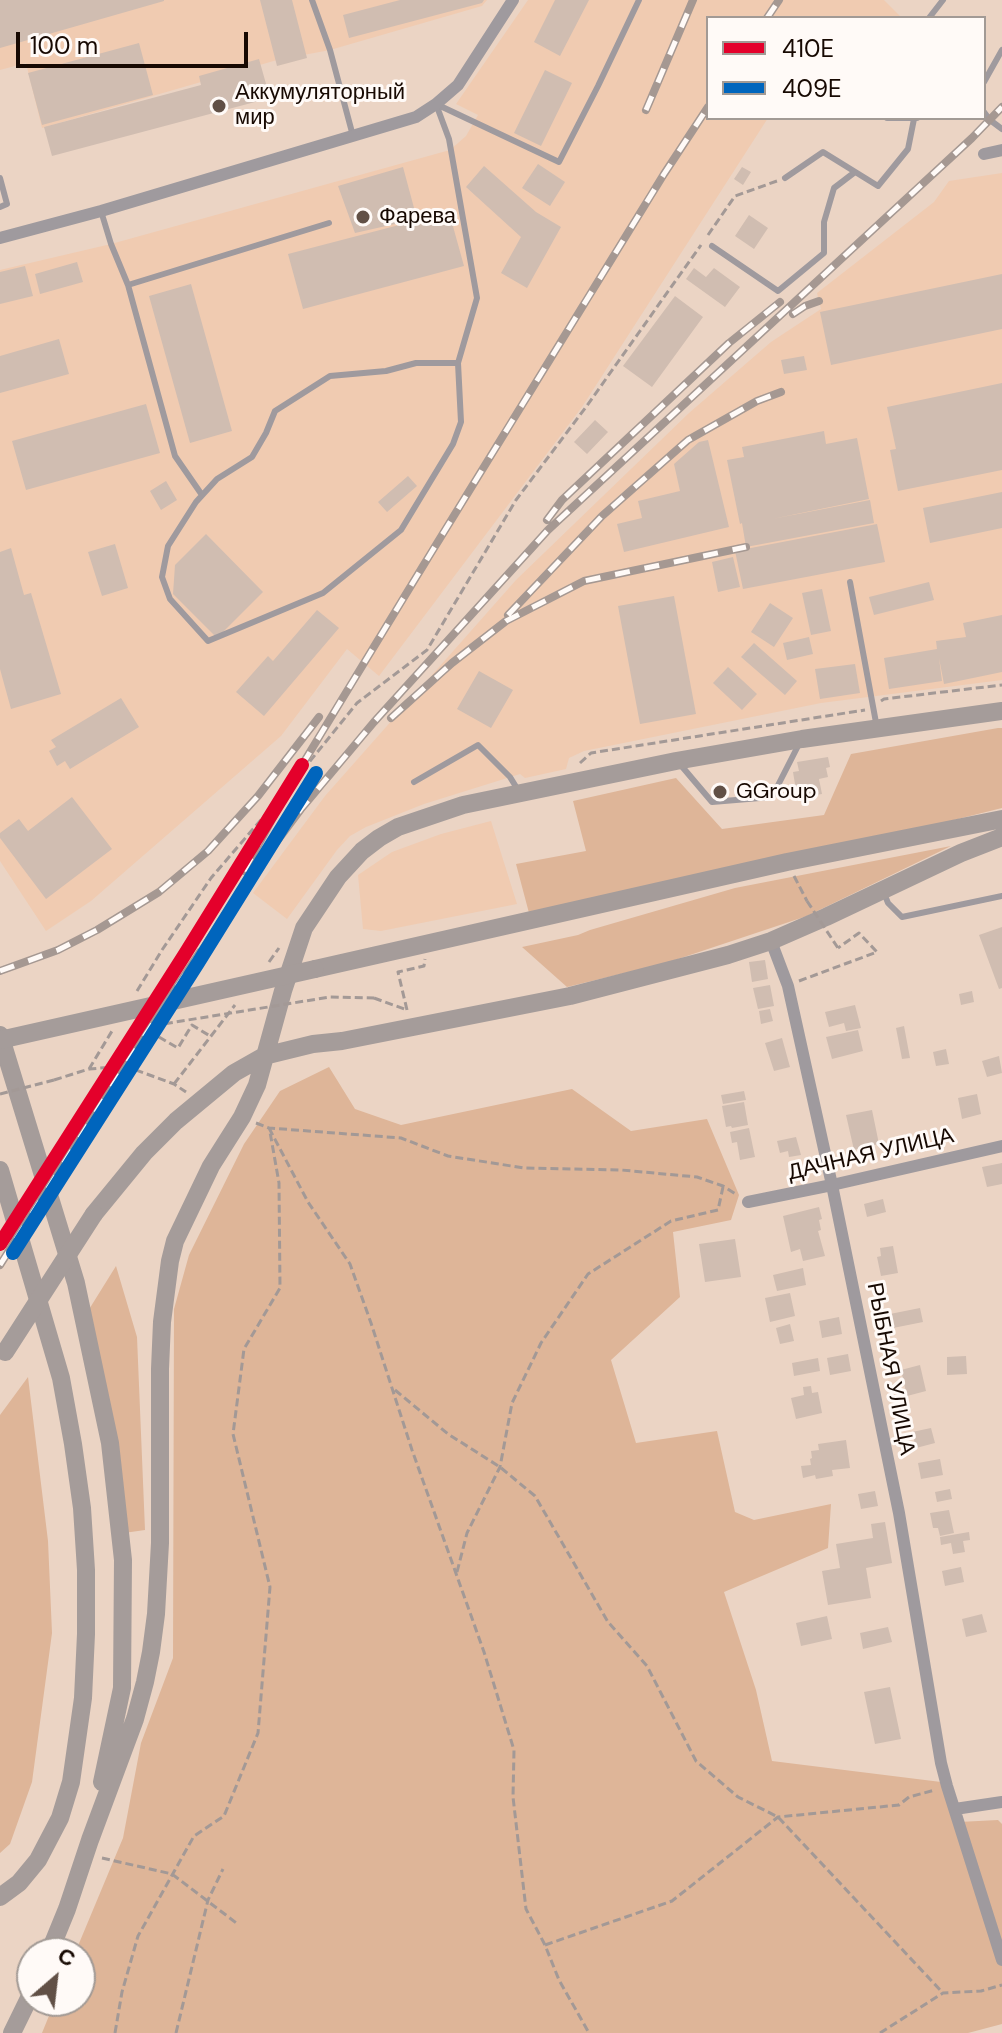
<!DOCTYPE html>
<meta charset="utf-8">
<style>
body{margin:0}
#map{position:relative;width:1002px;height:2033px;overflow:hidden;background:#ebd4c4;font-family:"DM Sans",sans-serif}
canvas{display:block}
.legend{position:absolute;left:706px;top:16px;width:280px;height:104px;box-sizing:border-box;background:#fffaf7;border:2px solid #a29a95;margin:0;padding:10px 14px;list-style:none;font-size:24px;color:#170902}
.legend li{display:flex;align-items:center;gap:16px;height:40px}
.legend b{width:40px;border:2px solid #a29a95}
.north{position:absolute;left:16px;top:1937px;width:80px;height:80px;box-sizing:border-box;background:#fffaf7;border:2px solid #a29a95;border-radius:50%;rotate:28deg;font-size:22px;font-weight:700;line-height:32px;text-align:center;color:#170902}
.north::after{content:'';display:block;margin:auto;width:28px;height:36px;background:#615046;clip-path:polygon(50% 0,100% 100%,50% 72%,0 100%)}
.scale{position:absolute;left:16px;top:32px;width:232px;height:36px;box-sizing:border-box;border:4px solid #170902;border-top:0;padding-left:10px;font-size:24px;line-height:28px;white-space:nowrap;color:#170902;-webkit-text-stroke:6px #fffaf7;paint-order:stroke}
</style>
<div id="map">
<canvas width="1002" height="2033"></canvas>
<ul class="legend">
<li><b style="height:10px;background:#e4002b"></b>410E</li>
<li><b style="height:10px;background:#0065bd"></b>409E</li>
</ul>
<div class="north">С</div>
<div class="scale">100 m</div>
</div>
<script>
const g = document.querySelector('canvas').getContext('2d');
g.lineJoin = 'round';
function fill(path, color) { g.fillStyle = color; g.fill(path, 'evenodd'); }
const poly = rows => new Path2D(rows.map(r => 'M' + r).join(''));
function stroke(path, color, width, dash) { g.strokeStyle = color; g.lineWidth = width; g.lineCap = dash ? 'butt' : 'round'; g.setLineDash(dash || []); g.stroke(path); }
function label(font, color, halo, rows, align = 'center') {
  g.font = font + ' "DM Sans",sans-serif'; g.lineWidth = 6; g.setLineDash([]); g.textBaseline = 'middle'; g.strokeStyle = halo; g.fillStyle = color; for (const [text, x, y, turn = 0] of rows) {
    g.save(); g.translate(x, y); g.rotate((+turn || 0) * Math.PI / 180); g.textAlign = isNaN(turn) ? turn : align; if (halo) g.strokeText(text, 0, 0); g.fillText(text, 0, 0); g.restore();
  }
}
const built = poly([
 [0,0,487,0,482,6,330,50,277,60,42,128,26,63,0,70],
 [528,0,884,0,902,18,708,18,708,118,768,118,582,407,379,676,347,649,281,736,91,901,46,931,0,861,0,270,111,244,450,150,466,136,478,115,456,104],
 [1002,173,1002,680,821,703,584,751,569,758,566,769,525,778,520,774,424,804,366,827,350,836,337,850,287,919,253,893,325,796,516,580,689,413,771,342,821,309,817,293,934,202,949,181],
 [491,821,517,904,381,931,363,929,358,875,392,852,441,834]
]);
const green = poly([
 [998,728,1002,728,1002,808,753,870,529,913,516,864,586,851,573,801,676,778,722,829,824,815,851,754],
 [951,846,807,916,666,963,567,987,522,947,578,935,590,930,735,888],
 [329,1067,355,1109,401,1125,572,1089,631,1131,707,1119,739,1195,731,1220,673,1232,680,1297,611,1360,636,1443,717,1431,735,1512,754,1520,831,1504,828,1548,724,1592,756,1690,772,1761,941,1782,959,1822,998,1820,1002,1824,1002,2024,968,2033,42,2033,55,2001,80,2001,80,1953,75,1953,123,1838,141,1743,173,1658,174,1309,189,1255,244,1144,280,1091],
 [116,1266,137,1337,145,1530,124,1533,88,1311],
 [28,1377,48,1541,52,1633,32,1782,10,1844,0,1853,0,1415]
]);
const building = poly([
 [0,0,164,0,164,1,0,48],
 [260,0,292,0,307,58,277,66],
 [400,0,484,0,482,3,349,38,343,15],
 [555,0,589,0,560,56,534,42],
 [139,43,153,95,42,125,28,73],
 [259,59,270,98,52,156,44,127,201,85,199,76],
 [545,70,572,83,541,146,514,133],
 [538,164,565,182,550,206,522,188],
 [484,166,536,212,561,227,527,288,501,273,521,237,466,187],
 [403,167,417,219,355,233,338,186],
 [742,167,751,172,743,185,734,179],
 [449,212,464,266,303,309,288,254],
 [749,215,768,228,754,249,735,236],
 [77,262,83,282,40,294,35,274],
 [25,266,33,296,0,304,0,272],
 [694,268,706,277,714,268,740,287,725,307,686,279],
 [1002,274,1002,329,831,365,820,312],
 [191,284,232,431,190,443,149,296],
 [675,296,703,317,652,387,623,366],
 [59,339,69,374,0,393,0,356],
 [804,356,807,370,784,374,781,360],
 [1002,383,1002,470,898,491,890,450,896,449,887,407],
 [146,404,160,453,26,490,12,441],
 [595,420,608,432,587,454,574,442],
 [824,431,826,444,857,438,869,499,772,519,870,500,874,523,746,547,742,523,740,524,727,460,744,457,742,447],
 [708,440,729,527,624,552,617,524,642,518,638,501,680,491,674,464,699,442],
 [408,476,417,486,387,512,378,502],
 [166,481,177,500,161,510,150,491],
 [1002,492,1002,528,930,543,923,508],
 [877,524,885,562,743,589,735,551],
 [206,534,263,592,217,638,173,594,175,565],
 [115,544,128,588,102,596,88,552],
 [11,548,24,595,31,593,61,694,11,709,0,669,0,552],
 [733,557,740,587,718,592,712,562],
 [929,582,934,600,874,615,869,597],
 [822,589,831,631,811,635,802,593],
 [674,596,696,714,640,724,618,606],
 [770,603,793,618,774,647,751,632],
 [317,610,339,628,264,716,236,692,268,656,273,661],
 [1002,615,1002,672,944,684,939,658,942,681,889,689,884,658,937,649,936,641,966,637,963,623],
 [809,637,813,654,787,660,783,643],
 [754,643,797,681,785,695,741,657],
 [855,664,860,693,820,699,815,669],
 [728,667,757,694,742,710,713,683],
 [479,671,513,690,491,728,457,709],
 [121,698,139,727,70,769,65,761,57,766,49,751,56,747,51,740],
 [828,757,830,767,826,768,828,777,819,779,822,794,793,799,790,784,795,784,793,772,799,771,797,762],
 [72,797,112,849,46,899,0,838,0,833,19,819,28,831],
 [1002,927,1002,988,999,989,979,935],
 [765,960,768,979,752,982,749,962],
 [770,985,774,1006,758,1009,753,988],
 [972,991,974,1002,961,1005,959,994],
 [855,1005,861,1028,846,1031,844,1023,829,1027,825,1012],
 [770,1009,773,1021,761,1024,759,1011],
 [904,1026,910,1058,902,1059,896,1028],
 [858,1030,863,1051,832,1059,826,1037],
 [782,1038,790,1067,774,1071,765,1043],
 [946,1049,949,1064,936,1066,933,1052],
 [999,1056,1002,1073,987,1077,982,1061],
 [744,1091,746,1100,723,1104,721,1095],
 [977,1094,981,1114,962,1119,958,1098],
 [744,1102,748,1125,732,1128,731,1126,726,1127,722,1106],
 [872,1110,879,1144,854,1150,846,1115],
 [749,1128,755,1157,740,1160,737,1142,732,1143,730,1132],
 [796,1137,801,1155,789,1157,788,1151,780,1153,777,1141],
 [1002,1163,1002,1184,987,1187,982,1167],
 [883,1199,886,1212,867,1217,864,1204],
 [819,1207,822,1219,819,1220,821,1230,818,1231,825,1256,803,1261,800,1249,791,1252,783,1216],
 [735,1239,741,1277,705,1282,699,1244],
 [893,1246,898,1273,881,1276,877,1257,881,1256,880,1248],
 [803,1268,806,1285,777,1291,773,1275],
 [790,1293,795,1316,770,1322,765,1298],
 [920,1308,923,1322,893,1328,890,1314],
 [839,1317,842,1334,822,1338,819,1321],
 [790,1324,794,1341,780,1344,776,1328],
 [848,1354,851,1371,830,1375,827,1358],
 [966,1356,967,1374,947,1375,947,1357],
 [818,1358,820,1371,794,1376,792,1363],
 [920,1365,926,1391,907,1396,901,1370],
 [811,1386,812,1393,818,1392,822,1413,796,1419,791,1398,804,1395,803,1387],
 [931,1428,935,1443,916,1448,912,1432],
 [846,1440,850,1468,832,1470,833,1476,816,1479,815,1475,803,1478,801,1466,811,1465,810,1459,812,1458,811,1451,819,1450,818,1444],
 [940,1459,943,1475,921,1479,918,1463],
 [950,1489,952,1499,937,1502,935,1492],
 [875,1491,878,1506,861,1509,858,1494],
 [949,1510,954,1533,940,1536,938,1528,933,1528,930,1513],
 [885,1522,892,1563,866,1568,871,1598,828,1605,822,1571,840,1568,836,1544,873,1538,871,1524],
 [969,1532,970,1540,963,1541,965,1552,953,1554,951,1543,941,1545,940,1537],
 [961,1567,964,1582,945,1586,942,1571],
 [982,1614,987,1632,966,1637,962,1619],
 [827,1616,832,1639,801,1646,796,1623],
 [888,1627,892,1642,863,1649,860,1633],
 [890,1687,901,1739,875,1744,864,1692]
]);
const path = poly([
 [708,235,735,196,777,181],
 [881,701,884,699,1002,685],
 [580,763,591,753,865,710],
 [794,876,807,901],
 [269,962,279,948],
 [799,981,877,952,859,933,838,948],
 [137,991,162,950,211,878,290,786,357,703,427,650,516,500,586,407,701,245],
 [374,998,407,1010],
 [407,1010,398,972,424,966,425,959],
 [157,1025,159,1037,178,1048,192,1025,210,1036],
 [89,1069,112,1031],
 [54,1080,89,1069,125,1066,174,1084,186,1092],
 [174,1084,235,1005],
 [256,1123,269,1128,401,1138,448,1156,524,1168,621,1170,697,1177,723,1186,737,1195],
 [269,1128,308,1202,350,1264,371,1323,412,1450,484,1652,514,1750,513,1797,526,1909,545,1945,559,1980,589,2033],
 [395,1390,448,1434,500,1467,535,1496,608,1622,647,1666,696,1761,738,1797,778,1817,943,1993],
 [457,1572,467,1533,500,1467,512,1403,541,1343,588,1274,671,1221,718,1210,723,1187],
 [102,1858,172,1874,239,1925],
 [545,1945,672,1901,778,1817,899,1805,909,1797,935,1790],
 [115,2033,122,1992,138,1936,194,1836,224,1816,258,1733,270,1587,233,1434,244,1349,280,1288,279,1183,270,1132],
 [176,2033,208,1900,223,1869],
 [880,2033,943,1993,981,1991,1002,1985]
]);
const lane = poly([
 [312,0,330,50,353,136],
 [929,18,943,0],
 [984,82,1002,50],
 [436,104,449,139,477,298,458,363,461,422,453,444,401,530,323,593,208,641,170,599,162,577,168,546,196,502,217,479,252,457,266,433,275,411,330,376,386,371,416,363,458,363],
 [436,104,559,162,598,86,639,0],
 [984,112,990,120,1002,129],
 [887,118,917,118],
 [0,178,7,204,0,207],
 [785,178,823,152,878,186,908,149,914,119],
 [101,211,111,244,128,285,329,223],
 [712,246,778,291,824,253,824,222,834,188,855,172],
 [128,285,175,456,202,495],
 [850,582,877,728],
 [679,763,712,802,772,797,800,742],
 [414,782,478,745,510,777,518,790],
 [884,893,888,903,902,917,1002,896]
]);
const street = poly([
 [984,154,1002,150],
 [0,238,101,211,416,117,436,104,458,85,513,0],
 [771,941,788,986,832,1185,899,1513,941,1763,947,1786,1002,1960],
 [748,1202,832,1185,1002,1146],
 [955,1809,1002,1802]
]);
const primary = poly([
 [315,969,787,862,1002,819],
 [0,1035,76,1283,110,1443,123,1560,122,1688,102,1782],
 [0,1170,61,1378,73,1444,82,1508,86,1570,86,1634,83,1698,71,1782,60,1818,38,1860,19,1883,0,1897],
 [94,1214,144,1153,176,1121,234,1073,264,1056,313,1044,342,1041,570,996,728,955,771,941,826,917,961,853,1002,837],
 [49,1953,67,1909,90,1840,135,1719,145,1682,151,1652,156,1614,160,1543,160,1369,162,1322,170,1261,175,1241,211,1166,242,1117,257,1085,283,991,304,928,338,877,362,851,379,838,398,827,463,805,676,761,802,739,1002,711],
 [12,2033,32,1992]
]);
const rail = poly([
 [767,18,779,0],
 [646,110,693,0],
 [793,314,805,306,819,301],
 [547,520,562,500,729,343,780,302],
 [508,615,602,516,688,440,757,401,781,392],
 [391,718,452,663,506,621,584,581,746,547],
 [302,765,423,566,664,174,708,107],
 [244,871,290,786],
 [196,960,244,885,301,809,374,722,548,530,972,138,1002,107],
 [0,971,58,950,97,930,159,892,208,851,258,796,319,717],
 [0,1265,125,1066,200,952]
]);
const pathBridge = poly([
 [807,901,838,948],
 [157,1021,157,1025,330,997,374,998],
 [0,1094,54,1080]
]);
const primaryBridge = poly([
 [0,1040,315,969],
 [5,1352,94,1214]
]);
const rail1 = poly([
 [0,1244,185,954,302,765]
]);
const rail2 = poly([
 [13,1253,198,963,316,773]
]);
const markers = [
 [219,106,8,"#615046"],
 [363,217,8,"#615046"],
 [720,792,8,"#615046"]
];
const poiNames = [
 ["Аккумуляторный",235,93],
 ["мир",235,118],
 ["Фарева",379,217],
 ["GGroup",736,792]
];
const streetNames = [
 ["ДАЧНАЯ УЛИЦА",871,1155,-13],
 ["РЫБНАЯ УЛИЦА",890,1369,79]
];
fill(built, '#f0cbb1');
fill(green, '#deb598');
fill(building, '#d0bdb1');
stroke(path, '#a39996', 3, [8, 4]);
stroke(lane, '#9f9a9e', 6);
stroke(street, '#9f9a9e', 12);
stroke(primary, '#a59c9a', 18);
stroke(rail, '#a59892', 8);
stroke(rail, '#fffaf7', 5, [15]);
stroke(pathBridge, '#a39996', 3, [8, 4]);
stroke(primaryBridge, '#a59c9a', 18);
stroke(rail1, '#e4002b', 14);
stroke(rail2, '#0065bd', 14);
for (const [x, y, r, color] of markers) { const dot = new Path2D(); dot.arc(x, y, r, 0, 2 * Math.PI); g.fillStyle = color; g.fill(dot); stroke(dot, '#fffaf7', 3); }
label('22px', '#170902', '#fffaf7', poiNames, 'left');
label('22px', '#170902', '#fffaf7', streetNames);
</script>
